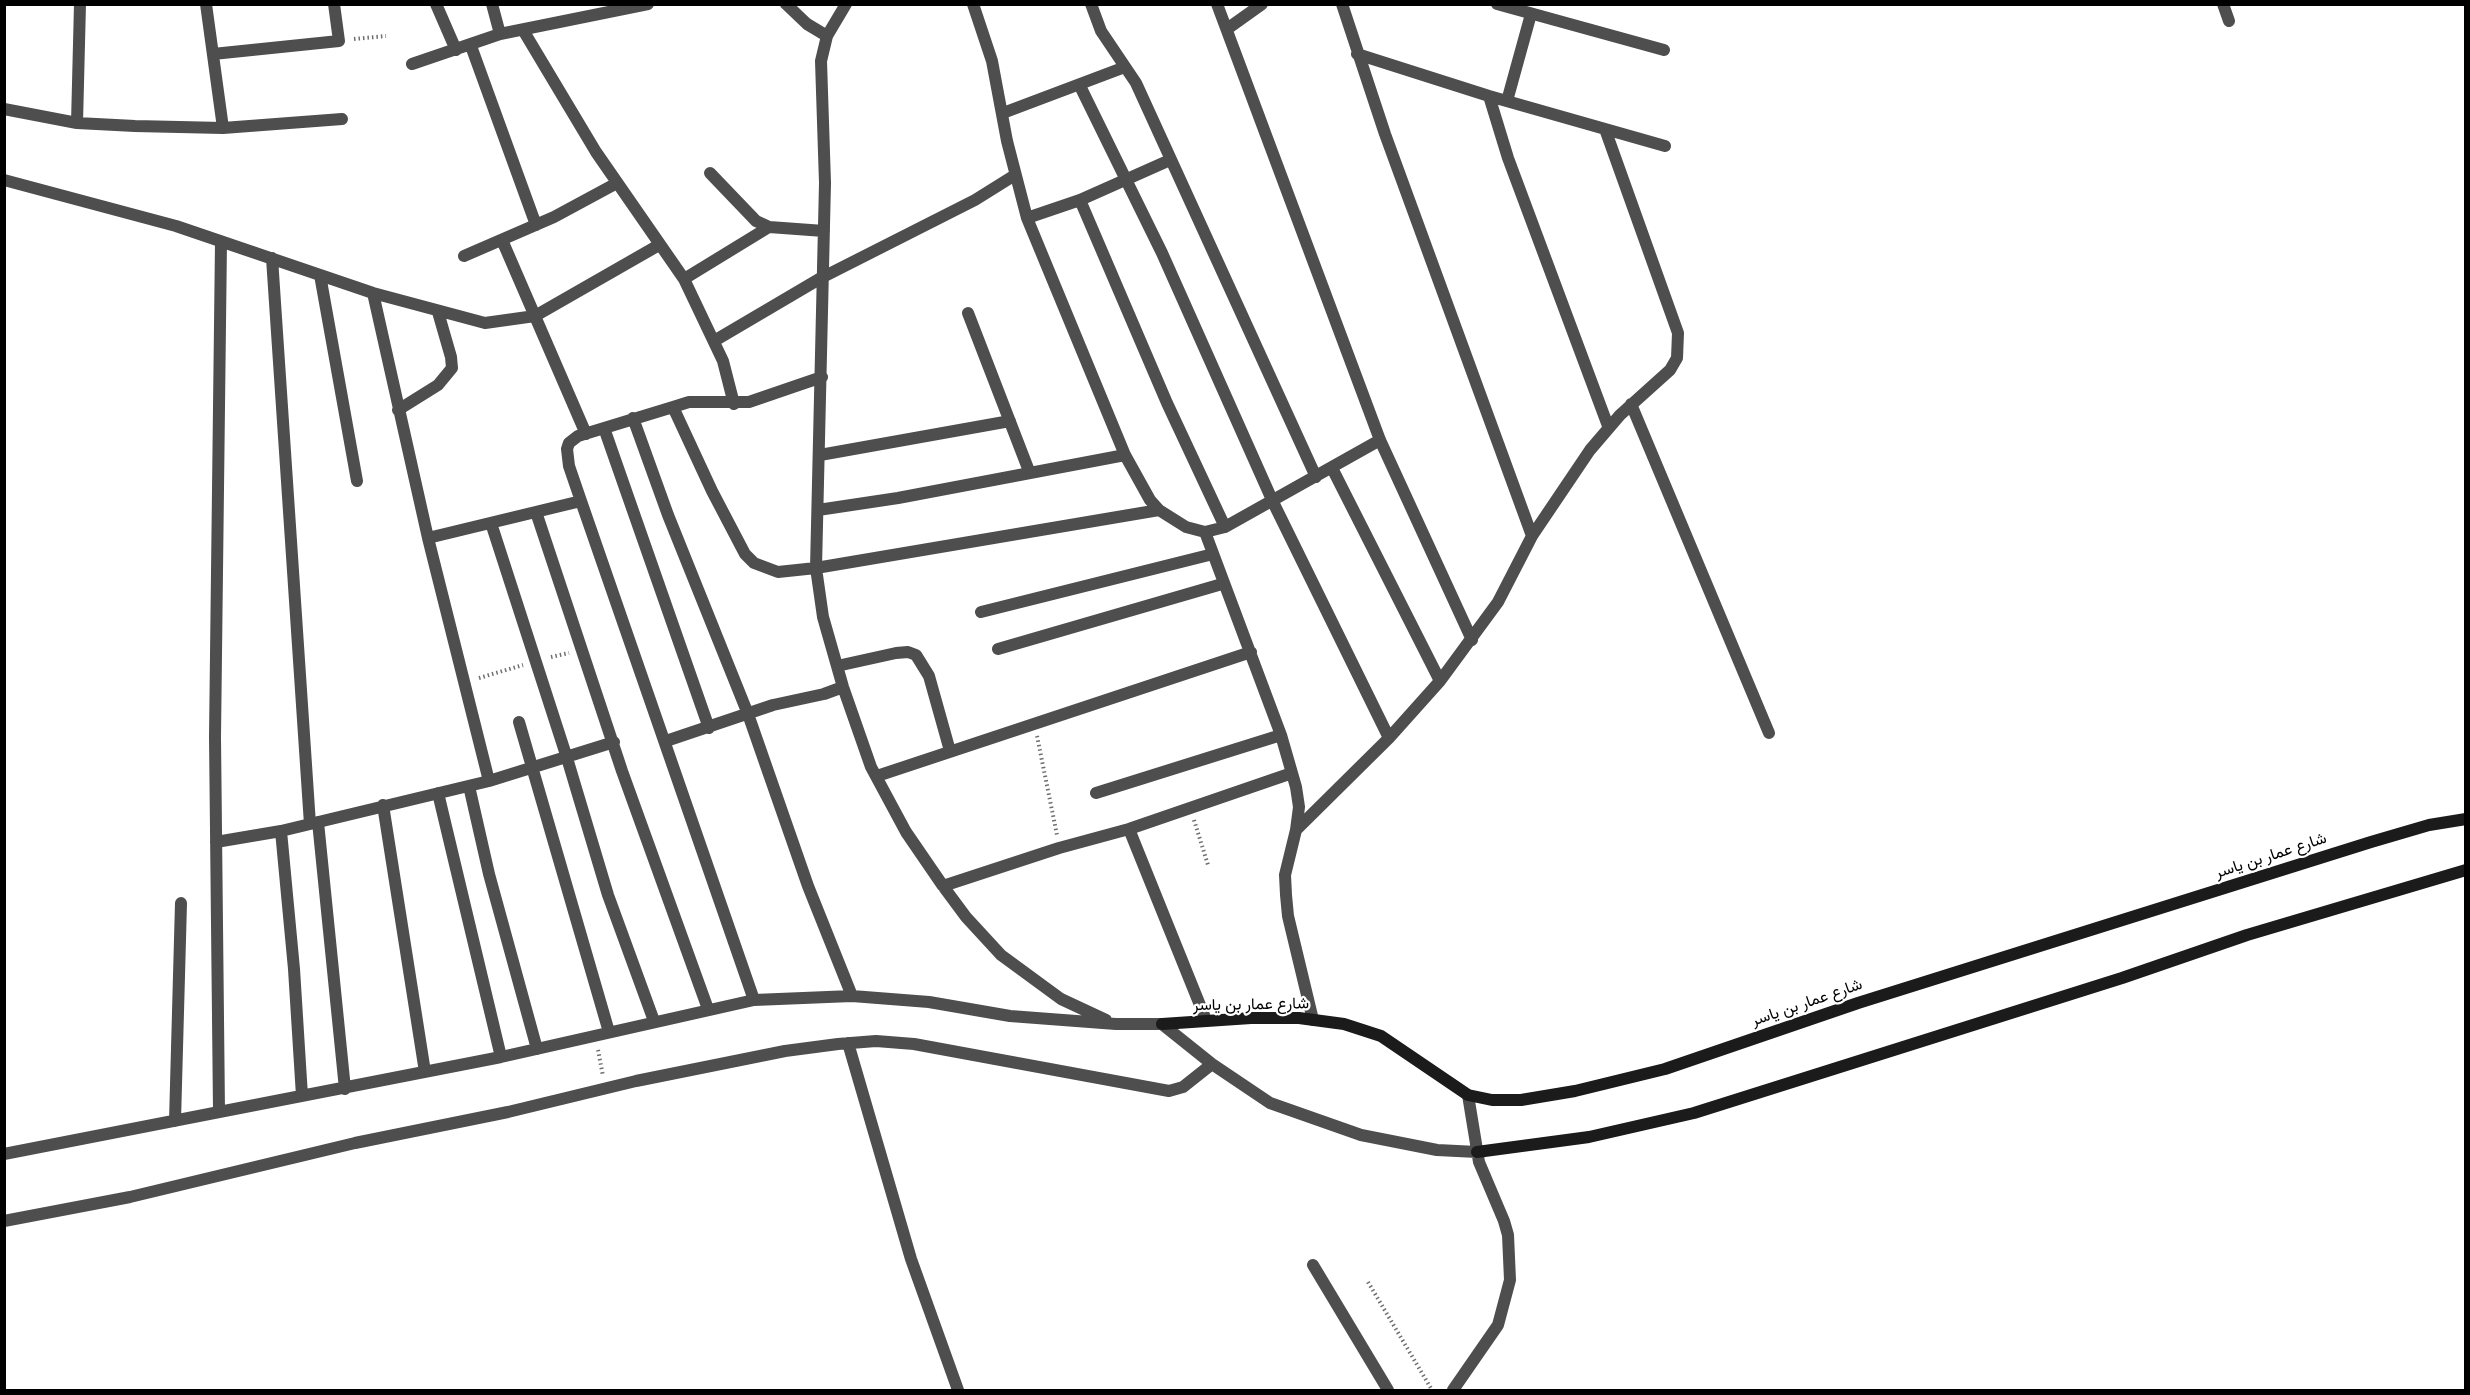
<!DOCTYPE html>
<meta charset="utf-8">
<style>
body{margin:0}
#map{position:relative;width:2470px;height:1395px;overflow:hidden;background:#fff;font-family:"Varela Round",sans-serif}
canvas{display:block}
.frame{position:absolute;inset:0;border:6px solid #000;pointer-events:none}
</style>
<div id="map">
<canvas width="2470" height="1395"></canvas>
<div class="frame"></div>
</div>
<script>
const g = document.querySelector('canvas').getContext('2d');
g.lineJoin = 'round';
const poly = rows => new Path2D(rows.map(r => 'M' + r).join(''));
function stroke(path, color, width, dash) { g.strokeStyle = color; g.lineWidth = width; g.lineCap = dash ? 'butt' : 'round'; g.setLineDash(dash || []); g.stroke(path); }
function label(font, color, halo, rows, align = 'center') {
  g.font = font + ' "Varela Round",Vazirmatn,sans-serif'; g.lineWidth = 4.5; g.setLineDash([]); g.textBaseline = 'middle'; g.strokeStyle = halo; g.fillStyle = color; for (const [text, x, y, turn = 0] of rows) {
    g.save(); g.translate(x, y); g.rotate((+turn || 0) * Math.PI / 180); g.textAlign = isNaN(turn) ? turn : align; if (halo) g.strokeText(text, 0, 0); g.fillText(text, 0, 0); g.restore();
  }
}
const path = poly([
 [354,39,386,36],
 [551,657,569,653],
 [479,678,523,665],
 [1037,736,1057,835],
 [1194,820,1208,865],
 [598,1050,603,1076],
 [1368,1282,1432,1390]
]);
const street = poly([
 [206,4,223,128],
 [436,4,456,50],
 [492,4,500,34],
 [786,4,807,24,827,36],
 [846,4,827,36,821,61,825,183,816,568,823,617,843,687,871,767,906,832,943,886,966,917,1001,955,1061,999,1106,1020],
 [973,4,992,61,1007,141,1027,218,1125,455,1150,500,1159,510,1186,527,1205,532,1225,527,1380,440],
 [1091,4,1101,31,1136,83,1316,477],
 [1217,4,1380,440,1472,640],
 [1342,4,1385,134,1532,536],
 [1497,4,1664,50],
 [2223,4,2229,21],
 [1227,29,1262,4],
 [523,30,596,152,684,279,723,361,734,404],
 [471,46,536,225],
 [213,54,339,41,334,4],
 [1357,54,1489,96,1665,146],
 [412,64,500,34,648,4],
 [1080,86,1162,253,1273,502,1389,738],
 [1489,96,1508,158,1608,426],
 [1507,101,1531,14],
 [4,109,77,123,135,126,223,128,342,119],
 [1003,113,1125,67],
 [77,123,80,4],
 [710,173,756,221,769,227,824,231],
 [4,180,176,226,373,293,485,323,535,316,659,245],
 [1080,200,1167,403,1225,527],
 [1027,218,1080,200,1170,160],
 [502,240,586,434],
 [464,256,554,217,617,183],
 [272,258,310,824],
 [320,275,357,481],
 [684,279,769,227],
 [373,293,428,538,489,781],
 [968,313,1029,471],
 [714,341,821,278,975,200,1015,175],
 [1631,404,1769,733],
 [673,407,712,491,745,554,754,563,778,572,816,568,1159,510],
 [398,410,438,385,452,368,451,357,438,312],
 [633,418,668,515,748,714,808,886,852,996],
 [604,428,709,728],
 [820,455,1010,421],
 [1332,468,1440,681],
 [818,510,898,498,1125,455],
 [536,512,622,771,708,1009],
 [491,523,567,758,608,895,654,1021],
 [1205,532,1281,735,1296,787,1299,807,1296,830,1285,875,1286,895,1288,916,1313,1020],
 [428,538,581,501],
 [981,612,1213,554],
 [998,649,1222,584],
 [837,666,896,653,908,652,916,655,929,676,950,751],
 [519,722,609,1032],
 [666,741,773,705,824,694,843,687],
 [877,776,1251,652],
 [469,786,489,874,537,1049],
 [438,793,501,1057],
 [1096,793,1281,735],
 [383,805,425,1072],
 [318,822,345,1089],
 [1129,829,1206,1020],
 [1296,830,1389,738,1440,681,1498,602,1532,536,1590,450,1620,415,1670,370,1677,358,1678,333,1605,129],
 [281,831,294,969,302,1096],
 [216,842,281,831,489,781,614,742],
 [943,886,1059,848,1129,829,1292,773],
 [754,1000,581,501,569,466,567,449,569,443,578,436,673,407,689,402,749,402,822,377],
 [848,1043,911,1259,958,1390],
 [219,1111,215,737,221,242],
 [175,1121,181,903],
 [4,1154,501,1057,754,1000,852,996,929,1002,1010,1016,1116,1024,1162,1024,1212,1064,1270,1103,1361,1135,1437,1150,1477,1152],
 [4,1221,130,1197,355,1143,508,1112,636,1081,785,1051,838,1044,876,1041,914,1044,1169,1091,1183,1087,1212,1064],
 [1313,1265,1388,1390],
 [1453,1390,1498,1325,1510,1280,1508,1235,1504,1221,1479,1162,1468,1095]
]);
const secondary = poly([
 [1162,1024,1251,1018,1299,1018,1344,1024,1381,1036,1468,1095,1492,1100,1521,1100,1575,1091,1665,1069,1858,1003,2371,842,2429,825,2466,819],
 [1477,1152,1589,1137,1694,1113,2122,978,2247,935,2466,870]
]);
const streetNames = [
 ["شارع عمار بن ياسر",2271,856,-18],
 ["شارع عمار بن ياسر",1807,1003,-19],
 ["شارع عمار بن ياسر",1251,1005,-1]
];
stroke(path, '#707070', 4, [1.5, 3]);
stroke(street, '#4e4e4e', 12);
stroke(secondary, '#1b1b1b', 12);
label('16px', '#000', '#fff', streetNames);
</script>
